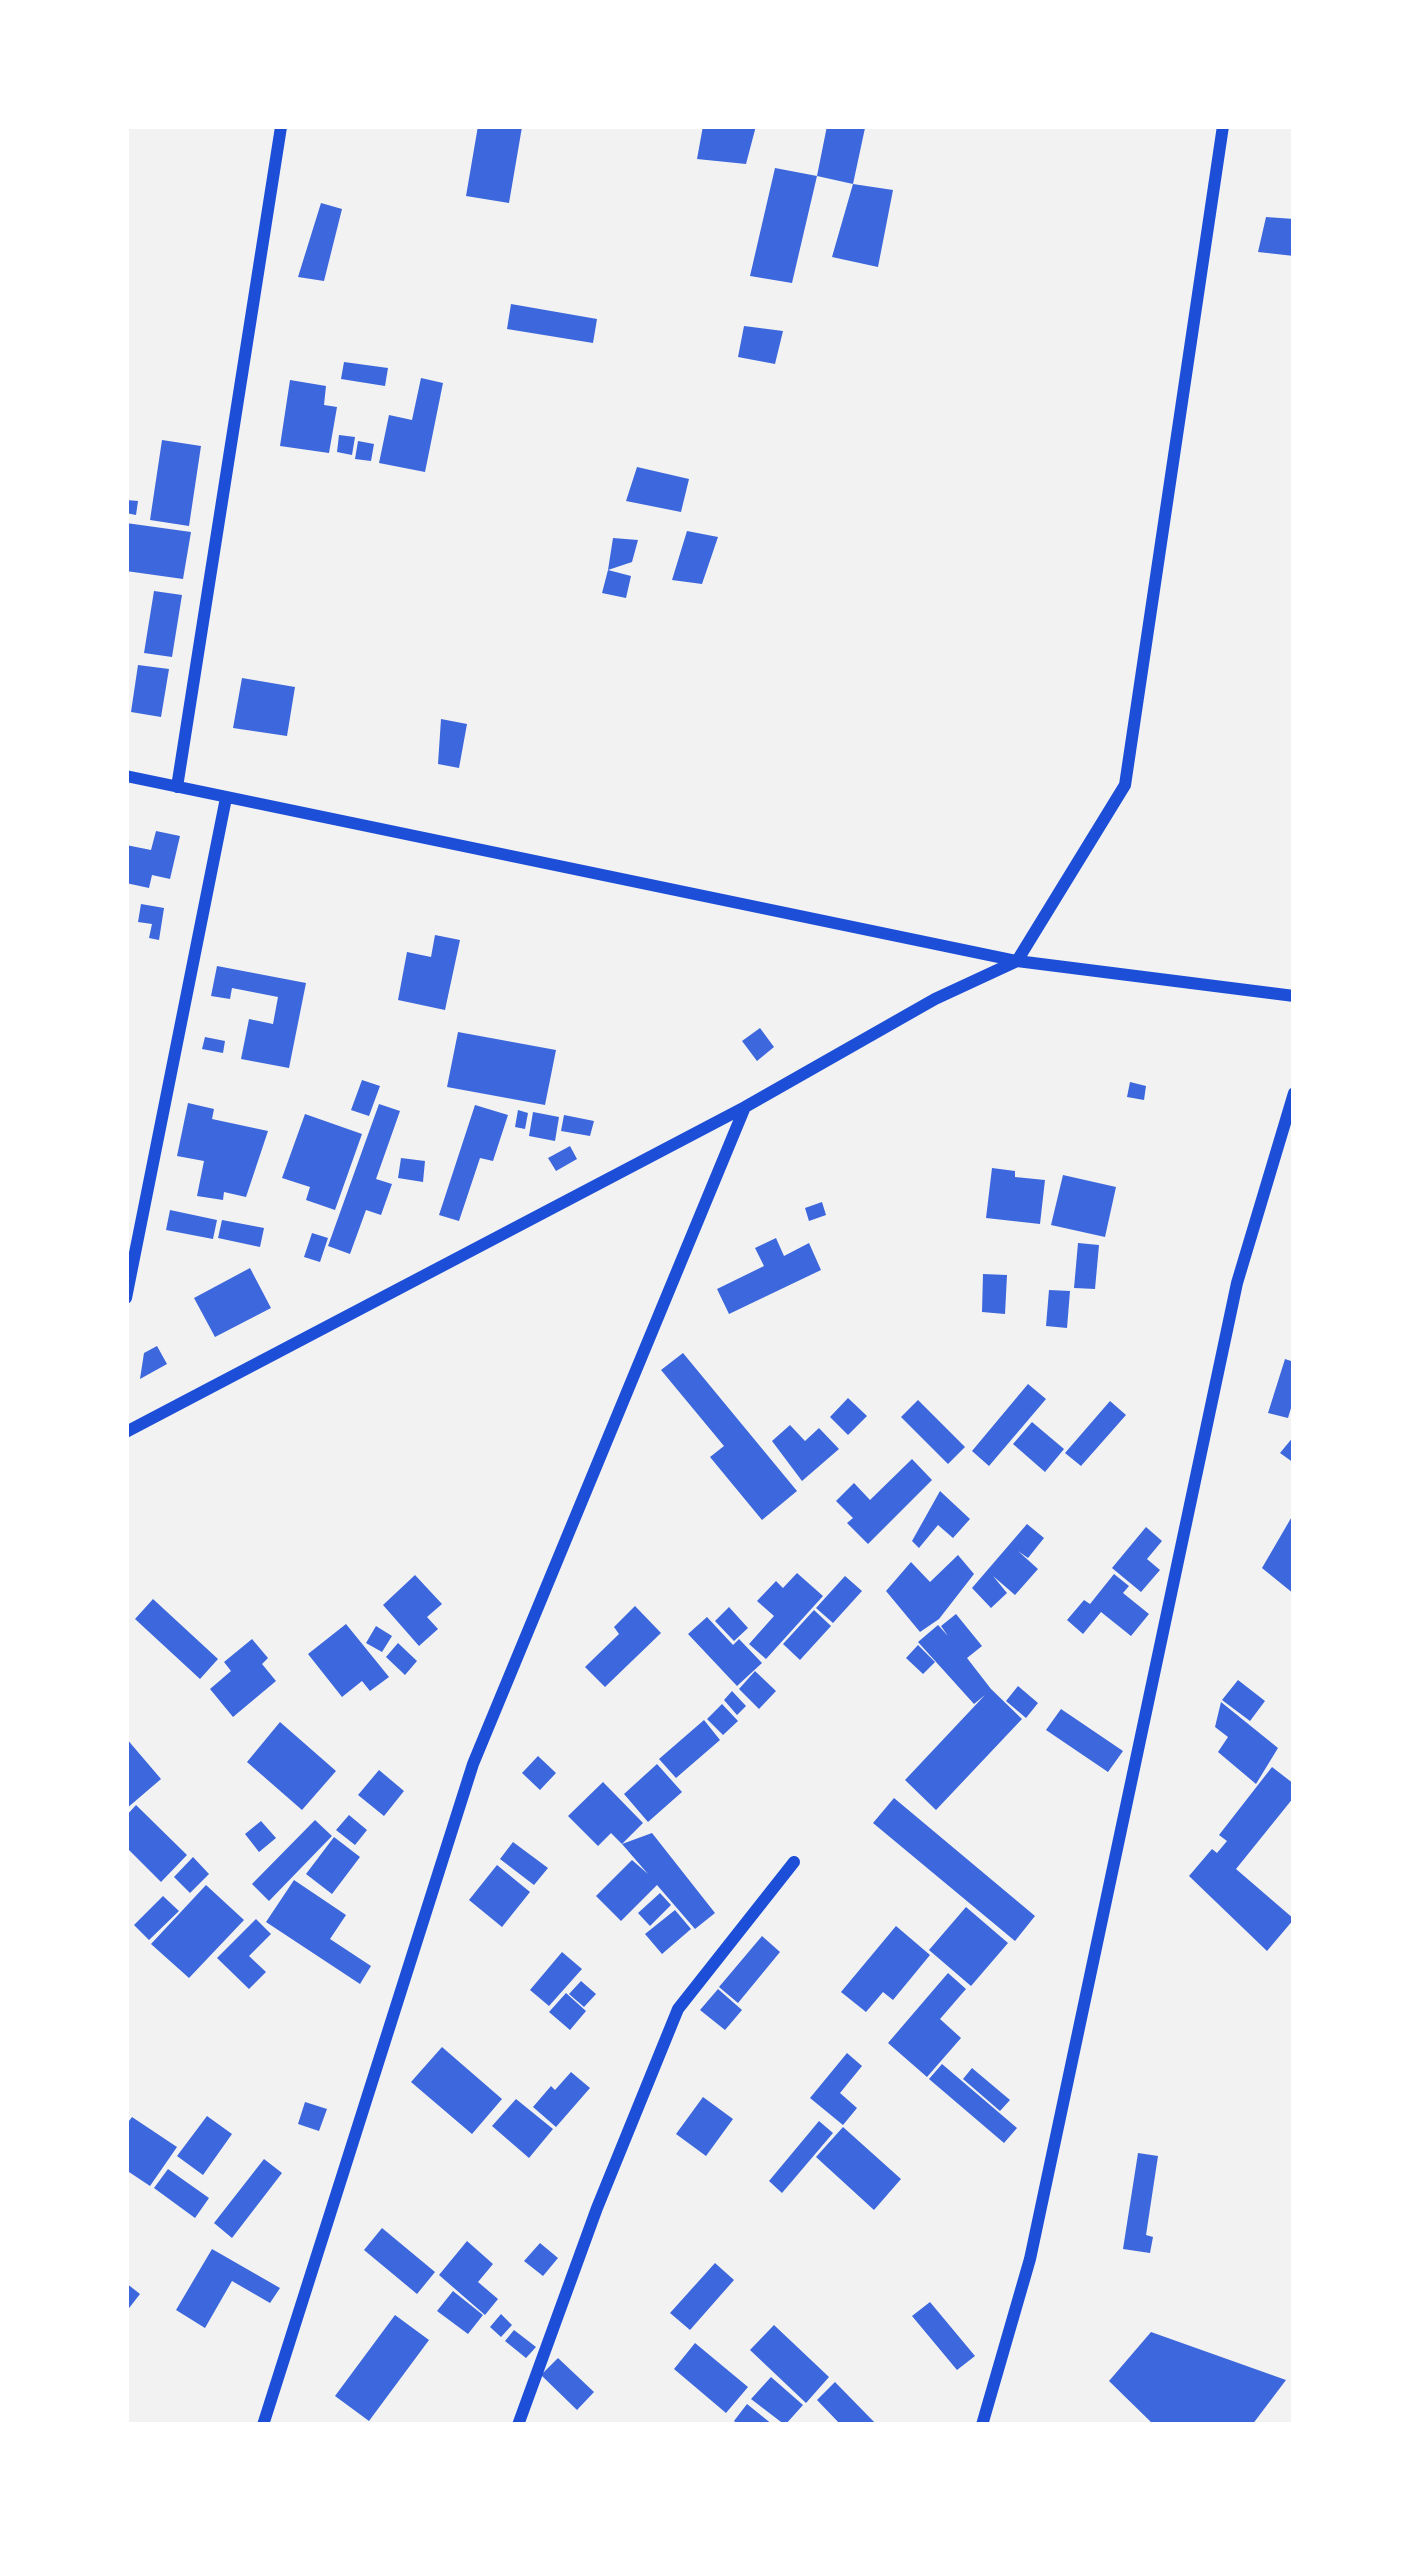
<!DOCTYPE html>
<style>
body{margin:0}
#map{position:relative;width:1420px;height:2551px;overflow:hidden;background:#f2f2f2;font-family:"PT Sans Narrow",sans-serif}
canvas{display:block}
.frame{position:absolute;inset:0;border:129px solid #fff;pointer-events:none}
</style>
<div id="map">
<canvas width="1420" height="2551"></canvas>
<div class="frame"></div>
</div>
<script>
const g = document.querySelector('canvas').getContext('2d');
g.lineJoin = 'round';
function fill(path, color) { g.fillStyle = color; g.fill(path, 'evenodd'); }
const poly = rows => new Path2D(rows.map(r => 'M' + r).join(''));
function stroke(path, color, width, dash) { g.strokeStyle = color; g.lineWidth = width; g.lineCap = dash ? 'butt' : 'round'; g.setLineDash(dash || []); g.stroke(path); }
const building = poly([
 [478,126,522,127,509,203,466,196],
 [703,126,756,126,746,164,697,159],
 [827,126,865,128,853,184,817,176],
 [775,168,817,176,792,283,750,276],
 [853,184,893,190,878,267,832,257],
 [321,203,342,209,324,281,298,277],
 [1266,217,1294,219,1294,256,1258,252],
 [511,304,597,319,593,343,507,329],
 [744,326,783,331,775,364,738,357],
 [344,362,388,368,385,386,341,379],
 [421,378,443,383,425,472,379,463,389,415,412,420],
 [290,380,326,386,324,405,337,407,329,453,280,446],
 [339,435,355,437,352,455,337,452],
 [162,440,201,446,189,526,150,520],
 [358,441,374,444,371,461,355,459],
 [637,467,689,479,681,512,626,501],
 [126,500,138,501,136,515,126,513],
 [126,523,191,532,183,579,126,571],
 [687,531,718,537,702,584,672,580],
 [613,538,638,540,632,562,608,570],
 [608,570,631,576,626,598,602,593],
 [154,591,182,595,172,657,144,653],
 [138,665,169,669,161,717,131,712],
 [242,678,295,687,287,736,233,728],
 [441,719,467,724,459,768,438,764],
 [156,831,180,836,170,879,152,875,149,888,126,883,126,845,151,850],
 [141,904,164,908,159,940,149,938,152,924,138,922],
 [435,935,460,940,445,1010,398,1000,407,952,431,957],
 [217,966,306,983,289,1068,241,1059,249,1019,273,1024,278,997,232,988,230,999,211,996],
 [760,1028,774,1047,757,1061,742,1041],
 [458,1032,556,1050,545,1105,447,1087],
 [205,1037,225,1041,223,1053,202,1049],
 [362,1080,380,1086,369,1116,351,1110],
 [1130,1082,1146,1086,1144,1100,1127,1097],
 [188,1103,214,1109,212,1119,268,1131,246,1197,224,1192,223,1200,197,1196,204,1161,177,1156],
 [379,1104,400,1111,376,1179,392,1184,381,1215,366,1210,350,1254,328,1246],
 [475,1105,508,1115,493,1161,480,1158,459,1221,439,1215],
 [518,1110,528,1113,525,1129,515,1127],
 [533,1112,559,1117,555,1141,529,1136],
 [305,1114,362,1134,335,1210,306,1200,310,1187,282,1178],
 [564,1115,594,1121,590,1136,561,1131],
 [570,1146,577,1159,556,1171,548,1158],
 [401,1158,425,1161,423,1182,398,1178],
 [992,1168,1015,1171,1015,1177,1045,1180,1040,1224,986,1218],
 [1063,1175,1116,1187,1105,1237,1051,1225],
 [822,1202,826,1215,809,1221,805,1208],
 [170,1210,217,1220,213,1239,166,1230],
 [222,1220,264,1228,260,1247,218,1238],
 [312,1233,328,1238,320,1262,304,1257],
 [776,1238,784,1256,809,1243,821,1270,729,1314,717,1289,764,1266,755,1248],
 [1078,1243,1099,1245,1095,1289,1074,1288],
 [250,1268,271,1308,215,1337,194,1298],
 [983,1274,1007,1275,1005,1314,982,1312],
 [1049,1290,1070,1291,1067,1328,1046,1326],
 [157,1346,167,1364,140,1379,144,1353],
 [683,1353,797,1491,762,1520,710,1457,724,1446,661,1370],
 [1285,1359,1294,1362,1294,1398,1288,1418,1268,1413],
 [1028,1384,1046,1399,989,1466,972,1451],
 [848,1398,867,1416,848,1435,830,1417],
 [918,1400,965,1447,948,1464,901,1417],
 [1110,1401,1126,1415,1081,1466,1065,1453],
 [1032,1422,1064,1449,1045,1472,1013,1444],
 [790,1425,805,1441,819,1428,839,1449,802,1481,772,1441],
 [1294,1436,1294,1463,1280,1453],
 [912,1459,932,1480,868,1544,847,1523,853,1518,836,1501,854,1483,870,1500],
 [940,1491,970,1519,953,1538,938,1525,919,1548,912,1541],
 [1294,1513,1294,1594,1262,1568],
 [1027,1524,1044,1538,1028,1558,1018,1551,1038,1569,1015,1595,993,1576,1007,1593,991,1608,972,1588],
 [1146,1527,1162,1541,1147,1559,1160,1570,1141,1592,1112,1568],
 [958,1555,974,1574,939,1619,920,1632,886,1591,911,1562,930,1582],
 [797,1573,823,1596,766,1659,749,1644,774,1616,757,1601,776,1581,783,1588],
 [1114,1574,1129,1586,1123,1593,1149,1614,1131,1636,1101,1612,1083,1634,1067,1620,1084,1600,1090,1604],
 [415,1575,442,1604,427,1617,438,1629,419,1646,383,1605],
 [845,1576,862,1591,833,1623,816,1608],
 [153,1599,218,1659,200,1679,135,1619],
 [635,1606,661,1633,605,1687,585,1667,619,1634,614,1627],
 [729,1607,748,1628,734,1641,715,1621],
 [814,1610,831,1626,800,1660,783,1644],
 [956,1614,982,1646,967,1658,991,1689,1022,1719,936,1810,905,1780,985,1695,974,1704,918,1642,938,1625,948,1636,941,1626],
 [707,1617,733,1645,739,1639,762,1663,737,1686,688,1634],
 [346,1624,389,1677,370,1691,362,1681,342,1697,308,1654],
 [376,1626,392,1636,382,1652,366,1643],
 [252,1639,268,1658,262,1664,276,1681,233,1717,210,1689,231,1671,224,1662],
 [398,1643,417,1661,405,1675,386,1657],
 [918,1645,935,1662,923,1674,906,1658],
 [755,1671,776,1691,759,1709,739,1689],
 [1238,1680,1265,1701,1250,1721,1222,1700],
 [1018,1686,1038,1703,1026,1718,1006,1701],
 [732,1691,746,1706,737,1715,724,1700],
 [1221,1702,1278,1748,1256,1784,1218,1752,1228,1737,1215,1727],
 [722,1704,738,1721,723,1735,707,1719],
 [1061,1709,1123,1751,1108,1772,1046,1730],
 [704,1720,720,1740,676,1778,659,1759],
 [280,1722,336,1771,302,1810,247,1762],
 [126,1738,161,1779,126,1809],
 [538,1756,556,1773,540,1790,522,1773],
 [657,1764,682,1792,648,1822,624,1794],
 [1272,1767,1294,1784,1294,1797,1236,1869,1294,1919,1267,1951,1189,1876,1212,1849,1217,1853,1227,1841,1219,1835],
 [379,1770,404,1791,384,1816,358,1795],
 [603,1782,643,1823,622,1844,611,1833,598,1846,568,1816],
 [894,1798,1035,1916,1015,1941,873,1823],
 [136,1805,187,1855,161,1882,126,1847,126,1816],
 [349,1815,367,1830,355,1845,336,1830],
 [315,1820,332,1836,269,1901,252,1884],
 [261,1821,276,1838,259,1852,245,1834],
 [652,1833,715,1913,695,1929,657,1885,621,1921,596,1896,632,1860,648,1874,622,1844],
 [334,1837,360,1857,332,1894,306,1874],
 [513,1842,548,1868,534,1885,500,1859],
 [193,1857,209,1874,190,1893,174,1877],
 [497,1865,530,1892,502,1927,469,1900],
 [294,1880,346,1915,330,1939,371,1966,360,1984,266,1922],
 [206,1885,244,1920,189,1978,151,1944],
 [660,1893,671,1905,650,1926,638,1913],
 [163,1896,179,1911,149,1940,134,1925],
 [966,1907,1008,1943,971,1986,929,1950],
 [675,1910,691,1929,662,1954,645,1934],
 [256,1919,271,1934,249,1956,266,1972,249,1989,217,1958],
 [896,1926,930,1955,893,2000,883,1992,866,2012,841,1992],
 [762,1936,780,1952,738,2003,719,1987],
 [562,1952,582,1969,549,2006,530,1990],
 [948,1973,966,1989,940,2019,961,2038,927,2077,888,2043],
 [581,1981,596,1994,584,2007,569,1994],
 [718,1989,742,2010,725,2030,700,2010],
 [566,1993,586,2011,570,2030,549,2012],
 [442,2047,502,2099,472,2134,411,2082],
 [847,2053,862,2066,840,2093,857,2108,843,2125,810,2098],
 [942,2064,1017,2128,1004,2143,929,2079],
 [972,2068,1010,2100,1000,2111,963,2079],
 [571,2072,590,2088,556,2127,533,2107,551,2086,555,2090],
 [703,2097,733,2119,706,2156,676,2134],
 [516,2099,553,2129,529,2158,492,2126],
 [305,2102,327,2109,319,2131,298,2124],
 [207,2116,232,2134,203,2175,177,2156],
 [132,2117,177,2147,150,2186,126,2170,126,2125],
 [819,2121,833,2133,782,2193,769,2181],
 [843,2127,901,2179,874,2210,816,2157],
 [1138,2153,1158,2156,1146,2235,1153,2237,1150,2253,1123,2249],
 [264,2159,282,2173,232,2238,214,2223],
 [168,2169,209,2198,195,2218,154,2188],
 [382,2228,435,2272,417,2294,364,2250],
 [467,2241,493,2264,478,2282,498,2299,485,2315,439,2275],
 [540,2243,558,2258,543,2276,524,2261],
 [212,2249,280,2288,270,2303,232,2281,205,2328,176,2310],
 [715,2263,734,2280,690,2330,670,2313],
 [126,2283,140,2294,126,2312],
 [453,2291,483,2315,468,2334,437,2311],
 [930,2302,975,2356,957,2370,912,2316],
 [501,2314,512,2325,501,2337,490,2327],
 [395,2315,429,2340,369,2421,335,2396],
 [774,2325,829,2377,806,2403,750,2350],
 [514,2330,536,2347,526,2358,505,2341],
 [1151,2332,1286,2380,1252,2425,1154,2425,1109,2381],
 [695,2343,748,2387,726,2413,674,2369],
 [558,2358,594,2392,577,2410,541,2375],
 [771,2377,803,2405,785,2425,751,2399],
 [835,2382,877,2425,841,2425,817,2400],
 [747,2404,773,2425,739,2425,734,2421]
]);
const minor = poly([
 [126,776,1017,961,1125,785,1223,126],
 [177,787,281,127],
 [126,1298,226,798],
 [126,1432,745,1107,935,999,1017,961,1294,996],
 [263,2425,473,1764,745,1107],
 [518,2425,597,2208,678,2009,794,1862],
 [982,2425,1030,2259,1237,1283,1294,1093]
]);
fill(building, '#3d67dc');
stroke(minor, '#1d4ed8', 12);
</script>
